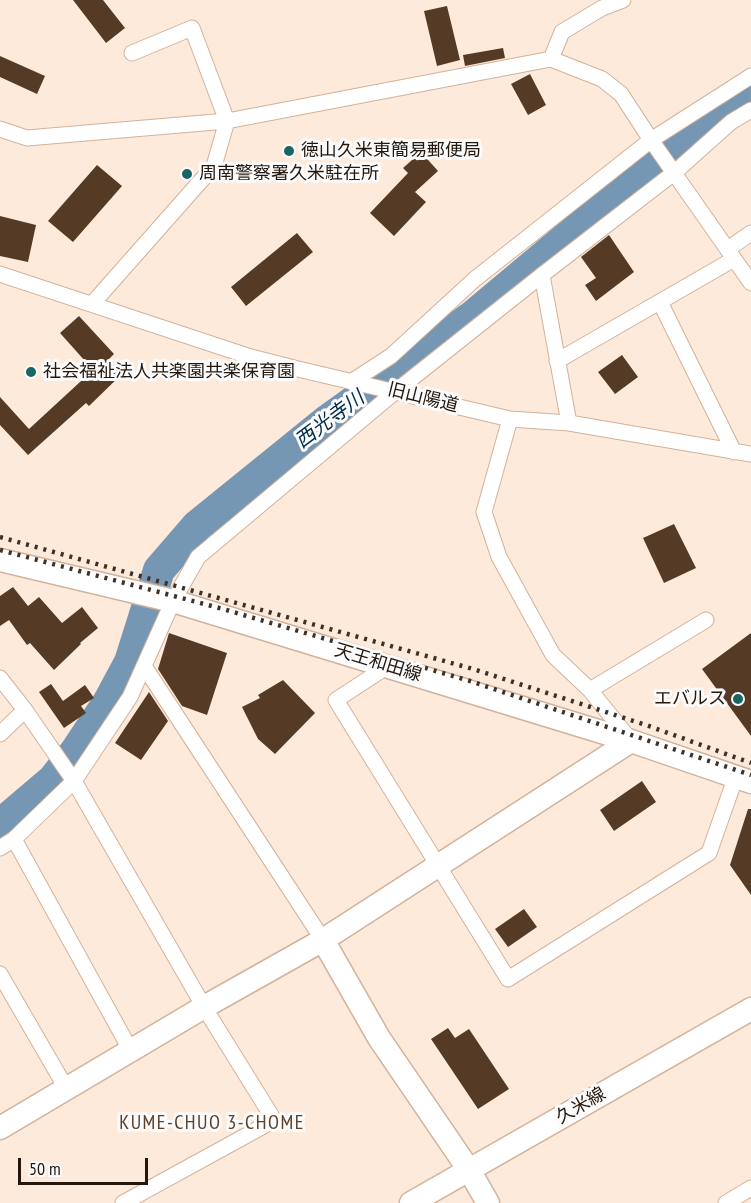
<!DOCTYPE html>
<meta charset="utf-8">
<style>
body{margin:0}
#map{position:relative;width:751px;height:1203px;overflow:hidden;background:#feeadb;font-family:"PT Sans Narrow",sans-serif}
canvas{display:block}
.scale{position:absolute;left:18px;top:1158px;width:130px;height:27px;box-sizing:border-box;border:3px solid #23170e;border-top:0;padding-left:8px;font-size:18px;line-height:21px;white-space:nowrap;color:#23170e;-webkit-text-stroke:4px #fbfbfb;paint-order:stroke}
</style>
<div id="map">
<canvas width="751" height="1203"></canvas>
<div class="scale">50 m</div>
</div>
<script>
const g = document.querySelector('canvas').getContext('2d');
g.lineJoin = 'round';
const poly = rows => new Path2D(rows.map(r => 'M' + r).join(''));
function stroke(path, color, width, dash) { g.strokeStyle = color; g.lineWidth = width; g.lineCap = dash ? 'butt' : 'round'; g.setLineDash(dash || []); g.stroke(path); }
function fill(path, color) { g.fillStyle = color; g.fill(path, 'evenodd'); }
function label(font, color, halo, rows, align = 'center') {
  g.font = font + ' "PT Sans Narrow","Noto Sans JP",sans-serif'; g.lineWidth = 6; g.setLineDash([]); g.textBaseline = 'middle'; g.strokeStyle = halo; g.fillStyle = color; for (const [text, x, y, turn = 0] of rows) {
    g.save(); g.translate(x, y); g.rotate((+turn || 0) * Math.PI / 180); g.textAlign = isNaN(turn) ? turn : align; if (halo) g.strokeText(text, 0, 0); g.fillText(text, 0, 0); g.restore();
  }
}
const river = poly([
 [0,825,53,780,76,751,108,703,130,662,159,570,197,526,328,420,473,316,713,115,751,92]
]);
const building = poly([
 [73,0,103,0,125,28,106,43],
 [447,6,460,60,437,66,424,11],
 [503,48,505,58,465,66,463,55],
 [0,56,45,76,37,94,0,77],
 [530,74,546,105,528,115,511,84],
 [421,152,438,171,415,192,426,202,394,236,370,213,408,173,403,168],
 [97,165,122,186,73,242,48,221],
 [0,216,36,225,28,262,0,256],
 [297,233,313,252,246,306,231,287],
 [609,235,634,272,596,301,585,285,596,278,581,257],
 [79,316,114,354,109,359,122,374,89,406,86,403,28,455,0,425,0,397,29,429,93,370,60,333],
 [622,355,638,377,615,394,598,372],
 [674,524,696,568,664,583,643,538],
 [13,587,28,606,39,597,62,623,82,607,98,628,80,643,81,644,54,670,30,643,27,645,9,620,0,626,0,596],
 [169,633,227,653,207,715,182,706,158,669],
 [751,633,751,736,702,669],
 [283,680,315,713,275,754,258,739,242,707,260,698,258,695],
 [51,684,63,701,85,685,94,698,81,706,86,713,64,728,39,692],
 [149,692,168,721,141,760,115,743],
 [642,781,656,802,614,831,600,810],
 [748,809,751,809,751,895,730,865],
 [524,909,537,927,508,947,495,929],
 [448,1028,455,1038,469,1029,509,1089,478,1109,431,1039]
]);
const street = poly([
 [551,59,562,32,602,8,623,0],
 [0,129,27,138,227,121,551,59,602,79,621,94,651,140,751,283],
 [728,249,751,233],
 [0,274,251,357,298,369,510,419,569,423,751,454],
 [542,275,569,423],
 [660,302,734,452],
 [92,304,214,166,227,121,192,28,132,53],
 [557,361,734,259],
 [351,382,391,356,475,279,651,140,751,76],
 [510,419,484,512,499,557,553,655,590,690,706,620],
 [144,666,323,940],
 [388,666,336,700,508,979,709,853,736,776],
 [0,678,25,710,74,781,204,1007,271,1115,269,1123,123,1203],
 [590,690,631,741],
 [0,734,25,710],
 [14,839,131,1051],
 [0,848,14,839,74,781,130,697,173,601,198,557,396,391,542,275,675,172,731,122,751,110],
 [0,974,66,1088],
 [726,1203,751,1188]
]);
const secondary = poly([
 [0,560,173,601,631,741,751,782],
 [323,940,379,1038,469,1170,488,1203],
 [0,1128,204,1007,323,940,631,741],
 [411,1203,751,1009]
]);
const rail = poly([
 [0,537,473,669,646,725,751,763],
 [0,550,223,609,470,681,751,775]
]);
const markers = [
 [289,151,6,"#176564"],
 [187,174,6,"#176564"],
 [31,372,6,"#176564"],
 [738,699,6,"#176564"]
];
const poiNames = [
 ["徳山久米東簡易郵便局",301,151],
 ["周南警察署久米駐在所",199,174],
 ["社会福祉法人共楽園共楽保育園",43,372],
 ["エバルス",726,699,"right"]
];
const streetNames = [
 ["旧山陽道",423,398,14],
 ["天王和田線",378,663,17],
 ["久米線",581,1106,-30]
];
const waterNames = [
 ["西光寺川",330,420,-37]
];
const neighbourhoodNames = [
 ["KUME-CHUO 3-CHOME",212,1123]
];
stroke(river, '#7697b4', 32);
fill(building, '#553b26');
stroke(street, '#d2b29a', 17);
stroke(secondary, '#d2b29a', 25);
stroke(street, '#fff', 15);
stroke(secondary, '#fff', 22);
stroke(rail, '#3e3127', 4.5, [3, 6]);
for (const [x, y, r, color] of markers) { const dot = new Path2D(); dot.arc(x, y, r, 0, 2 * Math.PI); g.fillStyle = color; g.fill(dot); stroke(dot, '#fbfbfb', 2); }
label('18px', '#23170e', '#fbfbfb', poiNames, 'left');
label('18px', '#23170e', '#fbfbfb', streetNames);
label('italic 20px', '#012c48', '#fbfbfb', waterNames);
g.letterSpacing = '1.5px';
label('20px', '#5c412c', '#fbfbfb', neighbourhoodNames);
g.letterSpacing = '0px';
</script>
